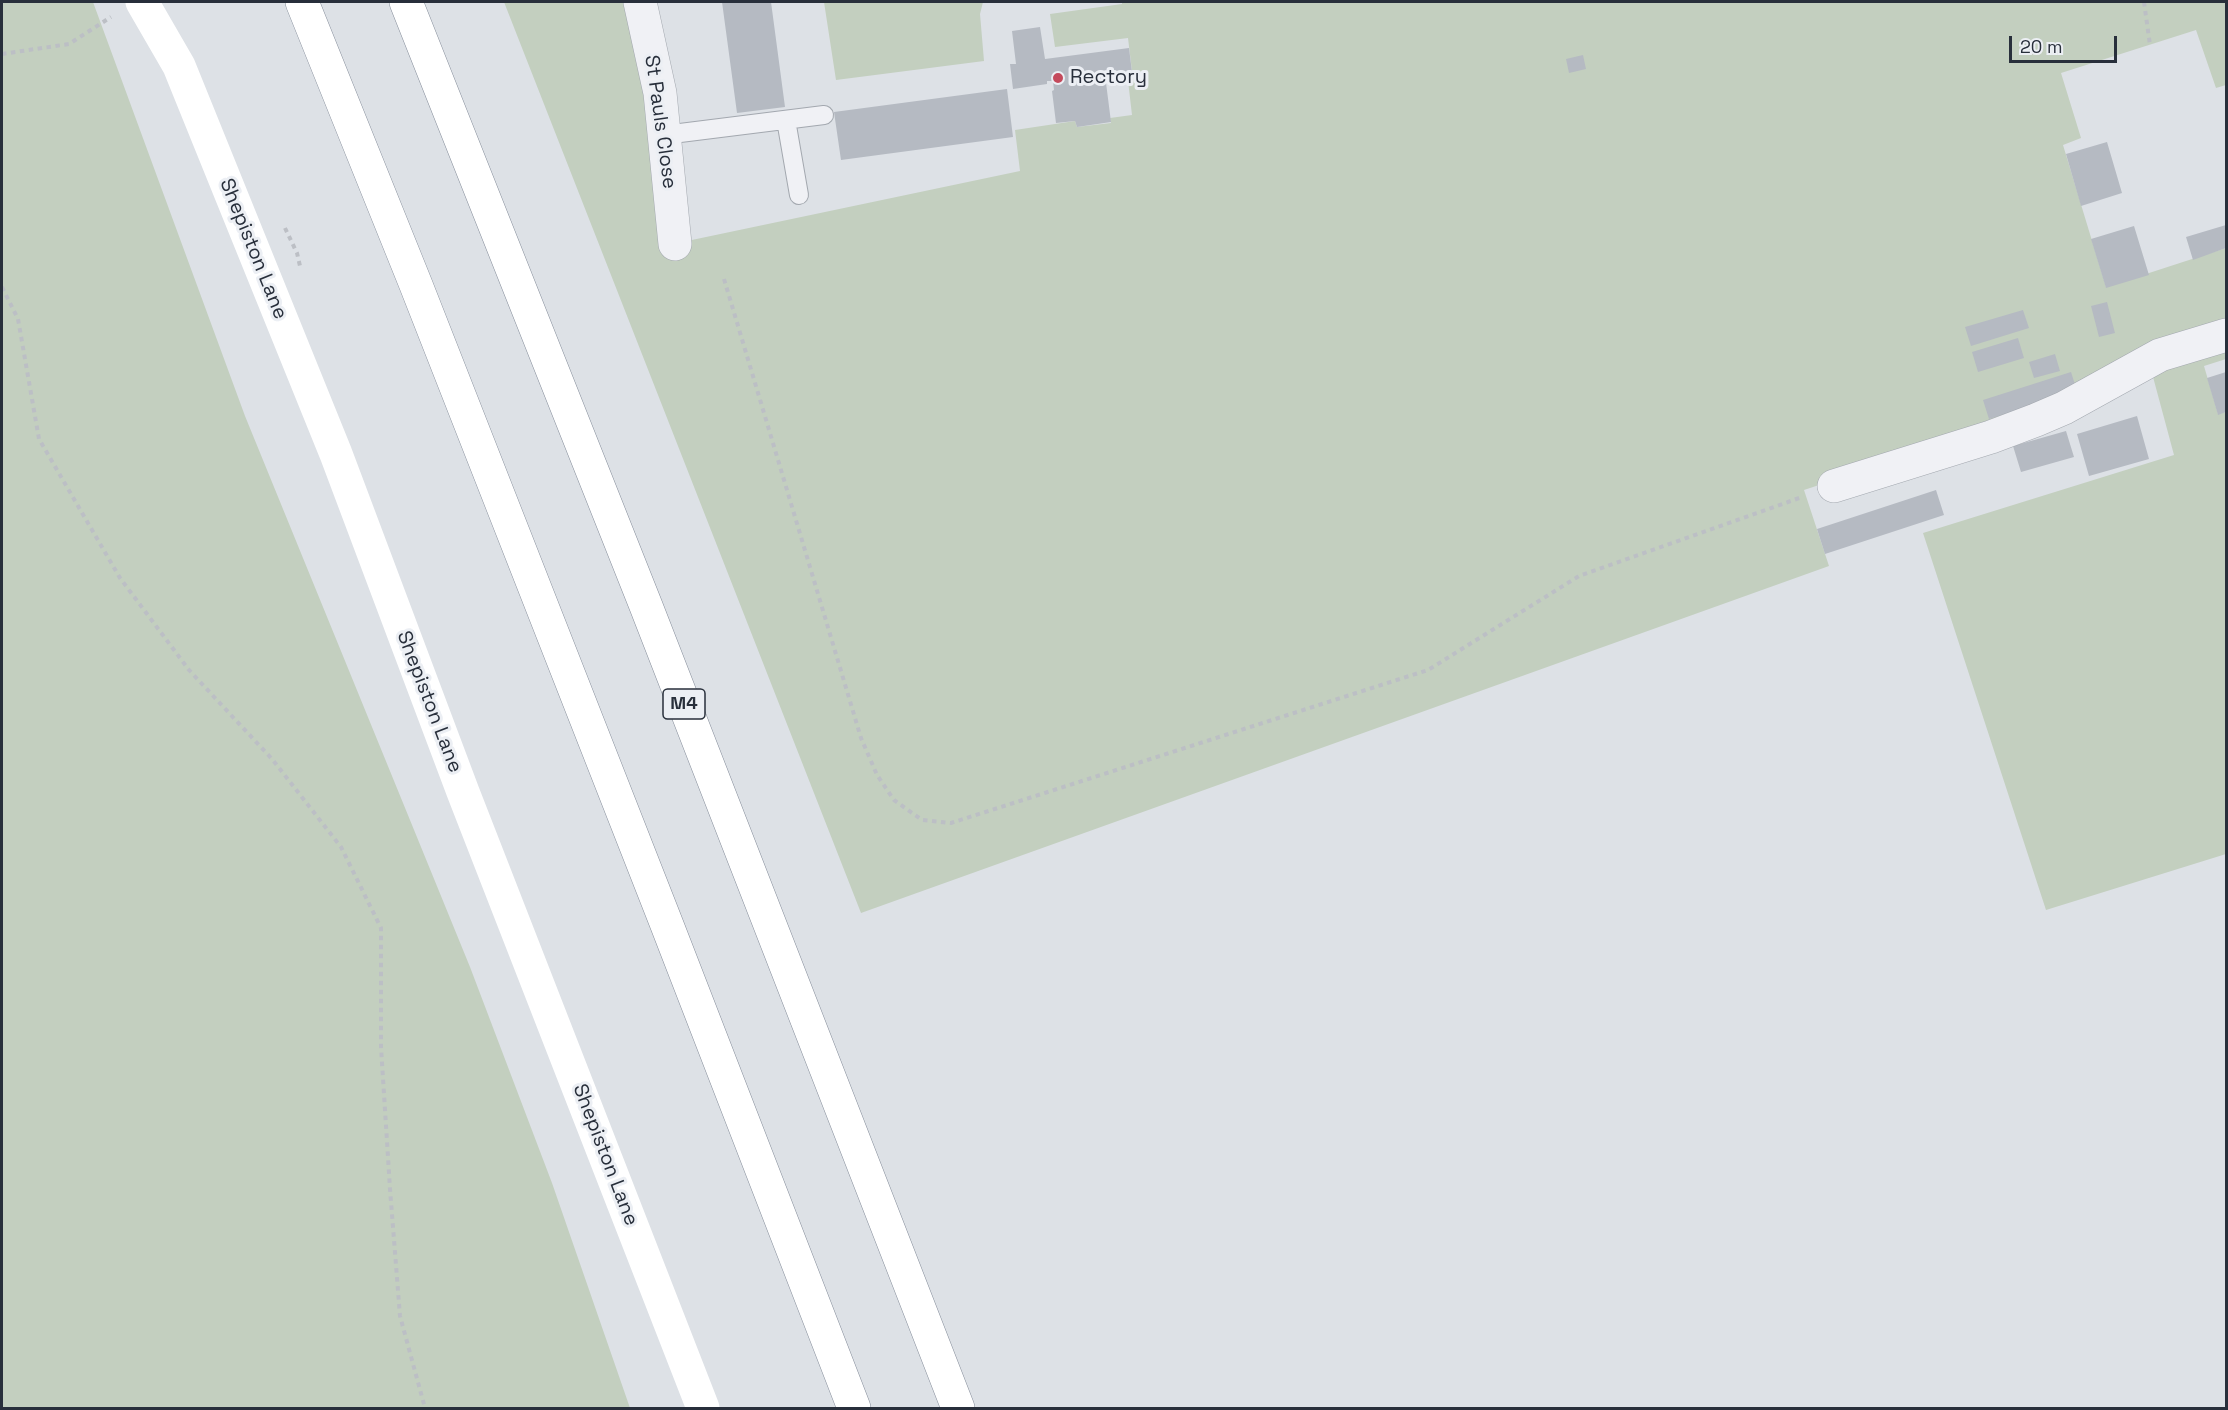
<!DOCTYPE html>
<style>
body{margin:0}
#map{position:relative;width:2228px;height:1410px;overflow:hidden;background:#dde1e6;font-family:"Space Grotesk",sans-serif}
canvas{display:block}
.frame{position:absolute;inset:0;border:3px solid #282f3b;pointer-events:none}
.scale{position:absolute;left:2009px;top:36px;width:108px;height:27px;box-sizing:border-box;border:3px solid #282f3b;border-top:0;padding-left:8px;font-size:18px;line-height:21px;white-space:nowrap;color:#282f3b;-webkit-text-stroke:4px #eceff4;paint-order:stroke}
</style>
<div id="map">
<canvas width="2228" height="1410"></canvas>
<div class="frame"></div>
<div class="scale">20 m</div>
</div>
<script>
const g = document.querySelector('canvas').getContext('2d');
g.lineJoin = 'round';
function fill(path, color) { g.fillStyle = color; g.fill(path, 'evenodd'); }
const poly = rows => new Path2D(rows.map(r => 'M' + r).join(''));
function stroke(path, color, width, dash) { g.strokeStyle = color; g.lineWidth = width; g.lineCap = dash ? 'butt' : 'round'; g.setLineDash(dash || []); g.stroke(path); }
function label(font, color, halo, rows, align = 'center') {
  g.font = font + ' "Space Grotesk",sans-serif'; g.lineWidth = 6; g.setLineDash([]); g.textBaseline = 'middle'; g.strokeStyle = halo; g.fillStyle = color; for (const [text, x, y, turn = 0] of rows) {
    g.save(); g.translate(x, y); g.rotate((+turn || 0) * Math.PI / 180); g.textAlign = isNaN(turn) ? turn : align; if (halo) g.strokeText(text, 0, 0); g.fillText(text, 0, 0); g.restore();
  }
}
const green = poly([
 [2,2,93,2,245,416,470,967,552,1183,630,1408,2,1408],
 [504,2,633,2,668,245,1020,171,1015,130,1075,121,1077,127,1111,123,1110,118,1132,115,1127,72,1132,71,1128,38,1055,47,1050,14,1122,4,1122,2,2226,2,2226,85,2216,88,2196,30,2061,73,2081,138,2063,145,2106,287,2226,248,2226,359,2204,366,2218,414,2226,412,2226,854,2046,910,1923,533,2174,455,2149,362,1967,436,1804,490,1829,566,861,913],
 [824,2,983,2,980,14,984,61,836,80]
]);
const building = poly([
 [722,2,771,2,785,107,737,113],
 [1040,27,1045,59,1129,48,1132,72,1105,75,1111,122,1077,127,1075,121,1056,123,1052,91,1054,90,1053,81,1047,81,1047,84,1013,89,1010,64,1016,64,1012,31],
 [1583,55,1586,69,1569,73,1566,59],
 [1007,89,1013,137,841,160,834,112],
 [2107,142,2122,193,2081,206,2066,154],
 [2226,225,2226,248,2193,260,2186,237],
 [2134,226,2149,275,2106,288,2091,239],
 [2107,302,2115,333,2099,337,2091,306],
 [2023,310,2029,328,1971,346,1965,327],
 [2018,338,2024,358,1978,372,1972,352],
 [2055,354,2060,371,2034,378,2029,362],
 [2071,372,2077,391,1989,419,1983,400],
 [2226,372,2226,412,2218,415,2207,378],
 [2137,416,2149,459,2089,476,2077,434],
 [2066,431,2074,457,2021,472,2013,446],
 [1936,490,1944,515,1825,554,1817,529]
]);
const path = poly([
 [2144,2,2150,45],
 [2,54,69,44,111,17],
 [285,228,297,253,300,266],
 [724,279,861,738,877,775,894,800,922,820,951,823,1428,670,1579,576,1802,497],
 [2,287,18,319,39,439,120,578,189,670,272,759,341,847,381,928,381,1047,390,1189,400,1316,425,1408]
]);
const lane = poly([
 [786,120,799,195],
 [664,135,824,115]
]);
const street = poly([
 [640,2,660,93,675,244],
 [1834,486,1991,437,2036,420,2064,408,2160,355,2226,335]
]);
const secondary = poly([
 [142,2,179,66,336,454,463,792,703,1408]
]);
const highway = poly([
 [302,2,416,285,667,925,854,1408],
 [406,2,646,606,958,1408]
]);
const markers = [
 [1058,78,6,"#c44a5c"]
];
const shields = [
 [684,704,42]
];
const shieldNames = [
 ["M4",684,704]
];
const poiNames = [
 ["Rectory",1070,78]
];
const streetNames = [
 ["St Pauls Close",660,122,82],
 ["Shepiston Lane",253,249,68],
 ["Shepiston Lane",429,702,69],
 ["Shepiston Lane",605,1155,69]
];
fill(green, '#c3cfbf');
fill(building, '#b5bac2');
stroke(lane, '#a3a8af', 20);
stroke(street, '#a3a8af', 34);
stroke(highway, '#868e9b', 34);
stroke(path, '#bcbfc5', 4, [4.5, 4.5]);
stroke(lane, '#f0f1f5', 18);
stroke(street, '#f0f1f5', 33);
stroke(secondary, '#fff', 33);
stroke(highway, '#fff', 33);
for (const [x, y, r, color] of markers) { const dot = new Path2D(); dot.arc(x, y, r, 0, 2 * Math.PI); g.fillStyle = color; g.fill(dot); stroke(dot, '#eceff4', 2); }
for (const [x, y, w] of shields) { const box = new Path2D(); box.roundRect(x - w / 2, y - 15, w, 30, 4.5); g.fillStyle = '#eceff4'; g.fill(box); stroke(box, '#282f3b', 1.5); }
label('bold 18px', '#282f3b', null, shieldNames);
label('20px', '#282f3b', '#eceff4', poiNames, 'left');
label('20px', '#282f3b', '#eceff4', streetNames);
</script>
